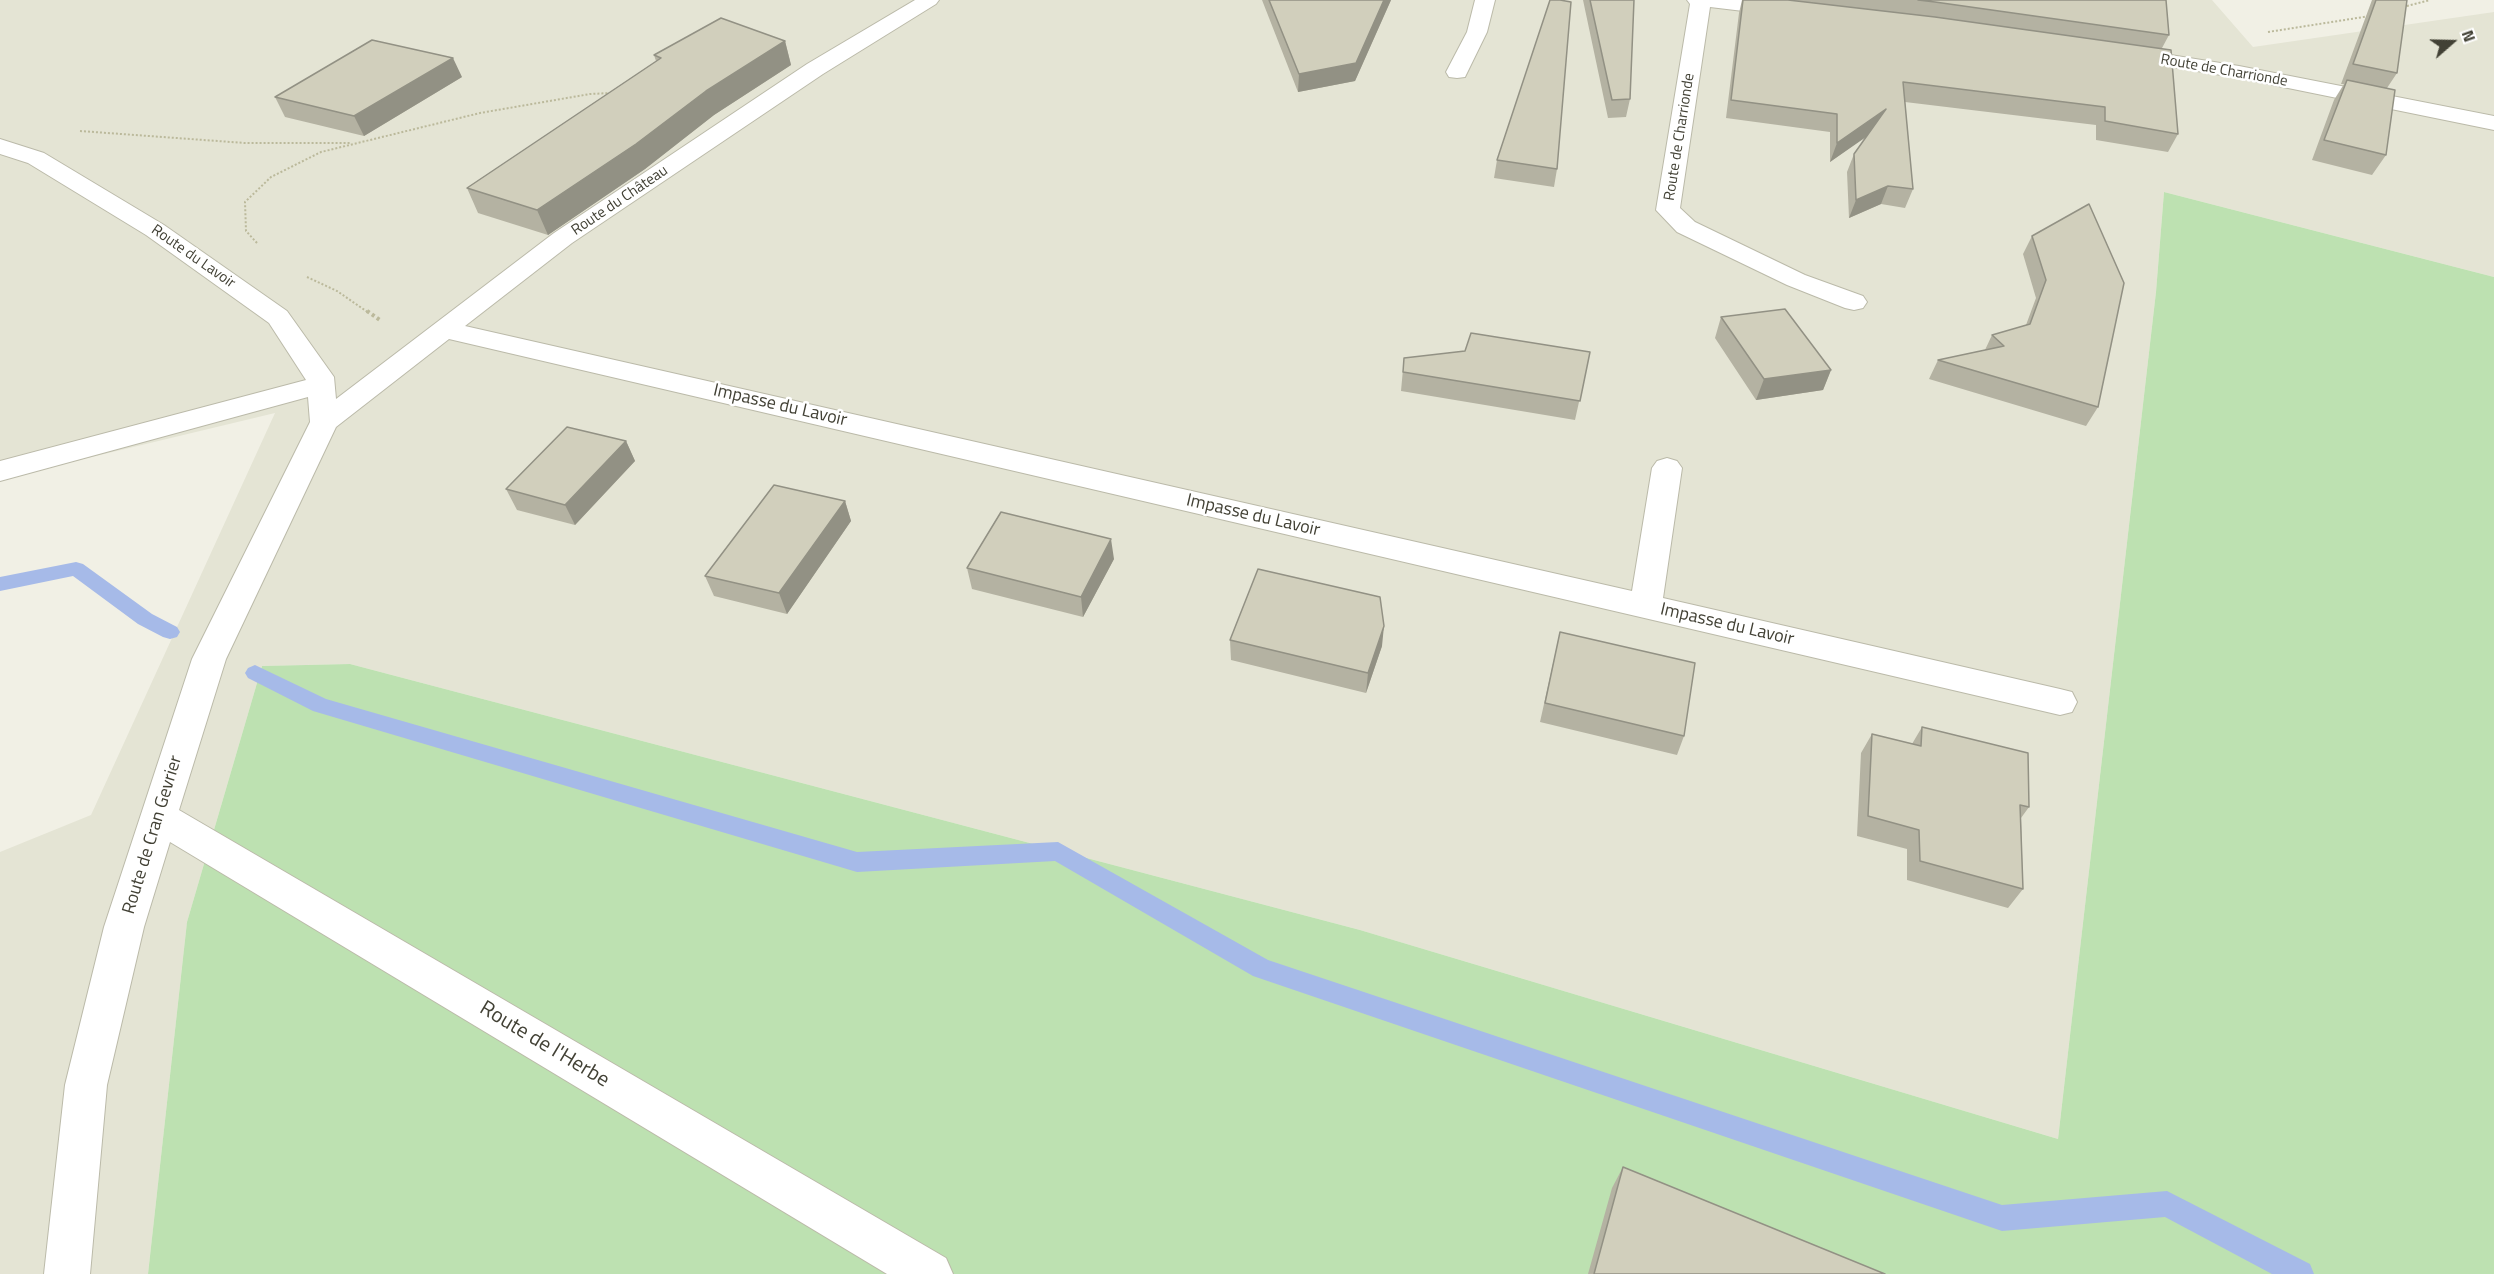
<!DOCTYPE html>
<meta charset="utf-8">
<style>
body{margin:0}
#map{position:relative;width:2494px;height:1274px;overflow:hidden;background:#f1f0e5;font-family:"Titillium Web",sans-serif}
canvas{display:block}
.north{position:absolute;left:2422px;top:12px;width:60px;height:60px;-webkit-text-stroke:4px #fff;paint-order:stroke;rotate:70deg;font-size:16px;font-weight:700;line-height:24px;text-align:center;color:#424135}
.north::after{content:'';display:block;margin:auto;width:21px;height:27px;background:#424135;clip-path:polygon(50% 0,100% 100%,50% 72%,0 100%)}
</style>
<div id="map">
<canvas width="2494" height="1274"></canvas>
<div class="north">N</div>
</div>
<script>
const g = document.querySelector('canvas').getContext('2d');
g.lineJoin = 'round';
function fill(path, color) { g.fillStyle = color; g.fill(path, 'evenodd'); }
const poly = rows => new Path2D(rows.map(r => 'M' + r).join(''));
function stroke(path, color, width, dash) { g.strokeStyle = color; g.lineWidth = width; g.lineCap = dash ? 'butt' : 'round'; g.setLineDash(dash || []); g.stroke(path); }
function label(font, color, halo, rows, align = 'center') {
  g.font = font + ' "Titillium Web",sans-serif'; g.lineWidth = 5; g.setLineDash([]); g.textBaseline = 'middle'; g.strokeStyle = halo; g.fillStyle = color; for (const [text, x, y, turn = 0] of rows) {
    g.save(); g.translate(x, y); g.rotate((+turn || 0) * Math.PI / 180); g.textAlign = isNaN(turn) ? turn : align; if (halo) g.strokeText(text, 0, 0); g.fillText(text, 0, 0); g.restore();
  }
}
const residential = poly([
 [0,0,2212,0,2253,47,2494,12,2494,277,2164,192,2156,292,2058,1139,1360,930,350,664,262,666,187,922,148,1274,0,1274,0,852,91,815,275,413,0,479]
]);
const green = poly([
 [2164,192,2494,277,2494,1274,148,1274,187,922,262,666,350,664,1360,930,2058,1139,2156,292]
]);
const stream = poly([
 [76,562,83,564,152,614,177,627,180,632,177,637,170,639,163,637,138,624,73,576,0,591,0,577,76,562],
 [255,665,326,699,857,852,1058,842,1268,960,2002,1205,2167,1191,2310,1264,2314,1274,2272,1274,2165,1217,2002,1231,1253,976,1055,861,857,872,313,711,248,678,245,673,248,668,255,665]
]);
const pathFar1 = poly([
 [2403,7,2430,0],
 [2268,32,2370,16],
 [80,131,245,143,351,143],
 [257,243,246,231,245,202,271,177,321,152,480,113,590,94,611,93],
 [307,277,337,291,369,313]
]);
const path = poly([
 [367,311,380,320]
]);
const minor = poly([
 [915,0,939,0,936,4,823,74,572,243,465,326,1632,591,1652,468,1657,461,1667,458,1677,461,1682,468,1663,598,2060,689,2072,692,2077,702,2072,712,2060,715,449,339,336,427,226,659,179,810,946,1258,953,1274,887,1274,170,842,144,927,107,1085,90,1274,44,1274,65,1085,104,927,192,659,310,422,308,397,0,481,0,461,306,380,269,323,146,235,28,163,0,154,0,139,44,153,164,225,287,311,334,377,336,399,554,233,807,64,915,0],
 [1475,0,1495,0,1487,32,1465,77,1457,78,1449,77,1446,72,1467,32,1475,0],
 [1687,0,1750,0,1785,4,1792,6,1795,10,1792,14,1785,16,1710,7,1680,208,1695,222,1805,275,1863,296,1867,302,1863,308,1854,310,1845,308,1787,285,1677,232,1656,210,1690,4,1687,0],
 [2127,48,2239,66,2494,116,2494,130,2239,78,2120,58,2117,54,2120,50,2127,48]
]);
const wall = poly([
 [1262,0,1391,0,1355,81,1298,92],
 [1583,0,1634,0,1630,99,1626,117,1608,118],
 [1742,0,2166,0,2169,35,2162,48,2178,134,2168,152,2096,140,2096,125,1905,102,1913,189,1905,208,1881,204,1849,218,1847,172,1854,154,1866,136,1830,162,1830,132,1726,118,1739,13],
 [2372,0,2407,0,2397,73,2387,88,2386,155,2372,175,2312,160,2334,100,2344,84,2341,84],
 [785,41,791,65,714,115,645,169,548,235,478,213,467,188,656,61,654,55],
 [462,77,364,136,285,117,275,97],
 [1497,160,1557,169,1554,187,1494,178],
 [2032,236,2098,407,2086,426,1929,379,1938,360,1985,350,1992,335,2026,325,2036,298,2023,254],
 [1721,317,1831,370,1823,390,1756,400,1715,338],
 [1590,352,1575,420,1401,391,1404,358],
 [626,441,635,461,575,525,517,510,506,489],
 [845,501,851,521,787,614,714,596,705,576],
 [1114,559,1083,617,972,589,967,568],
 [1560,632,1684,736,1677,755,1540,722],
 [1230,640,1382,646,1366,693,1231,660],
 [1922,727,2029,807,2021,818,2023,889,2008,908,1907,880,1907,849,1857,836,1861,753,1872,734,1912,744],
 [1623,1167,1885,1274,1588,1274,1612,1188]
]);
const shadedWall = poly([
 [1384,0,1391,0,1355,81,1298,92,1299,74],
 [785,41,791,65,714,115,645,169,548,235,537,210,706,91],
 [453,58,462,77,364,136,354,116],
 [1886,109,1879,128,1830,162,1837,143],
 [1888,186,1881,204,1849,218,1856,200],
 [1831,370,1823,390,1756,400,1764,379],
 [626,441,635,461,575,525,565,505],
 [845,501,851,521,787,614,779,593],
 [1111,539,1114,559,1083,617,1081,597],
 [1384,626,1382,646,1366,693,1368,673]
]);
const building = poly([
 [1269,0,1384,0,1356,63,1299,74,1269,0],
 [1550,0,1560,0,1571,2,1557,169,1497,160,1550,0],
 [1590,0,1634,0,1630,99,1612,100,1590,0],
 [1743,0,1788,0,1935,17,2171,50,2178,134,2105,121,2105,107,1903,82,1913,189,1888,186,1856,200,1854,154,1886,109,1837,143,1837,114,1731,100,1743,0],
 [1918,0,2166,0,2169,35,1935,2,1918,0],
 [2376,0,2407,0,2397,73,2353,64,2376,0],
 [721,18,785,41,706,91,636,144,537,210,467,188,661,58,654,55,721,18],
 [372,40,453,58,354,116,275,97,372,40],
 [2347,80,2395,90,2386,155,2324,140,2347,80],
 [2089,204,2124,283,2098,407,1938,360,2004,346,1992,335,2030,324,2046,280,2032,236,2089,204],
 [1785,309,1831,370,1764,379,1721,317,1785,309],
 [1471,333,1590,352,1580,401,1403,372,1404,358,1465,351,1471,333],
 [567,427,626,441,565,505,506,489,567,427],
 [774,485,845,501,779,593,705,576,774,485],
 [1001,512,1111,539,1081,597,967,568,1001,512],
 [1258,569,1380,597,1384,626,1368,673,1230,640,1258,569],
 [1560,632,1695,663,1684,736,1545,703,1560,632],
 [1922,727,2028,753,2029,807,2020,805,2023,889,1920,861,1919,830,1868,816,1872,734,1921,746,1922,727],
 [1623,1167,1885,1274,1594,1274,1623,1167]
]);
const farStreetnames = [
 ["Route de Charrionde",2224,71,10],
 ["Route de Charrionde",1680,137,-81],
 ["Route du Château",620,201,-34],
 ["Route du Lavoir",193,257,35]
];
const streetNames = [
 ["Impasse du Lavoir",780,406,13],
 ["Impasse du Lavoir",1253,516,13],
 ["Impasse du Lavoir",1727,625,13],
 ["Route de Cran Gevrier",153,835,-73]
];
const nearStreetnames = [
 ["Route de l'Herbe",544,1045,31]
];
fill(residential, '#e4e4d4');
fill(green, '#bde1b1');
fill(stream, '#a6bae8');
stroke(minor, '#bbbaa9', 2);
stroke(pathFar1, '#bbb99b', 2, [2, 2]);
stroke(path, '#bbb99b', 4, [3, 3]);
fill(minor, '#fff');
fill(wall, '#b4b2a2');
fill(shadedWall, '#929184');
fill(building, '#d1cfbc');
stroke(building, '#929184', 1.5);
label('15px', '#424135', '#fff', farStreetnames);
label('18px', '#424135', '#fff', streetNames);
label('21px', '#424135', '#fff', nearStreetnames);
</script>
